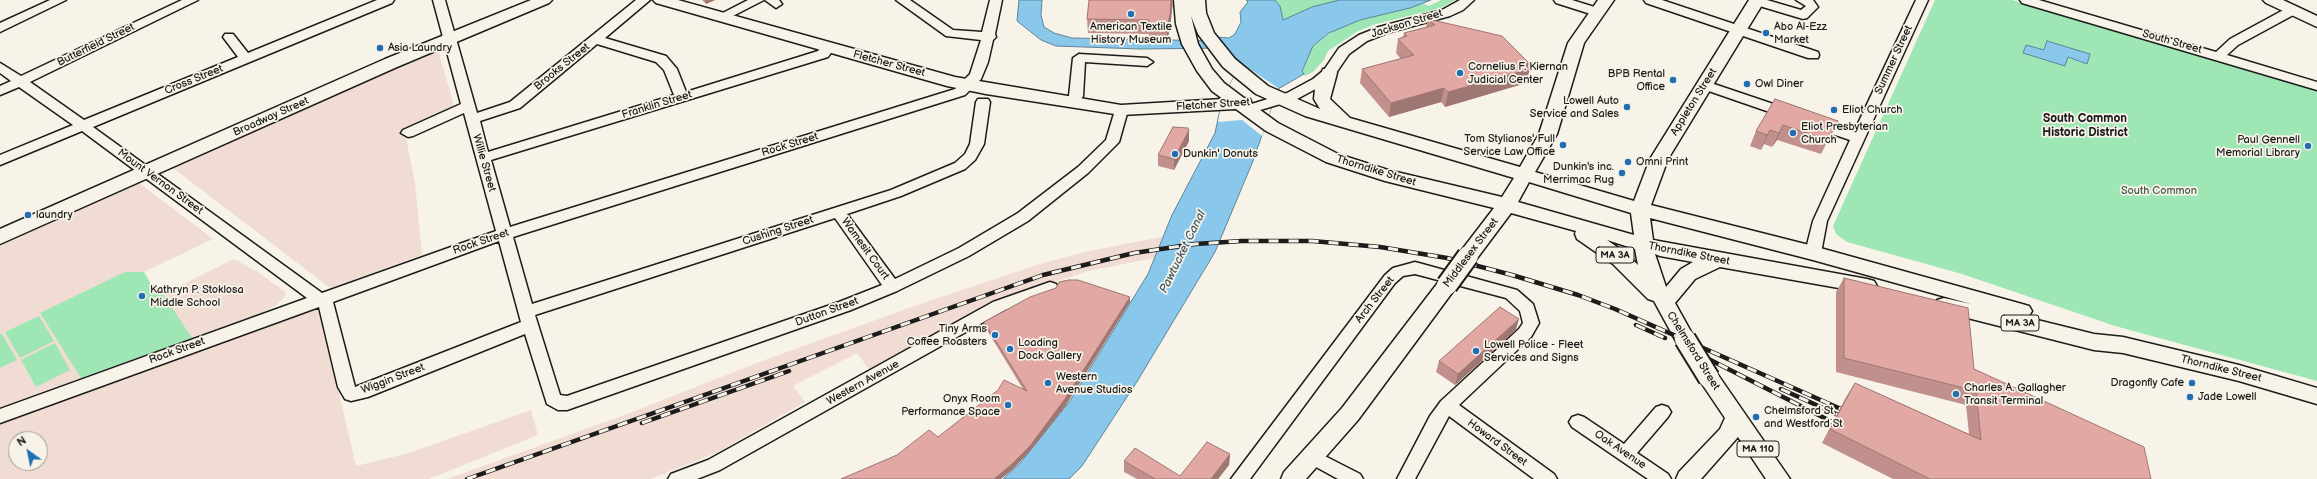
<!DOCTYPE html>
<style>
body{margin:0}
#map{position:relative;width:2317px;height:479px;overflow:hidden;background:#f7f3e8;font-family:"Balsamiq Sans",sans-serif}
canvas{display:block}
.north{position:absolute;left:8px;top:431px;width:40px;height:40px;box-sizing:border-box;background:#f7f3e8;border:1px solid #9f9d96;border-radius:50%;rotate:327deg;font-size:11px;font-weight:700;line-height:16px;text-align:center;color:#1c1c1c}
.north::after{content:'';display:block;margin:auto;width:14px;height:18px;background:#1f6fb2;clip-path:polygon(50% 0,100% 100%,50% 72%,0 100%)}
</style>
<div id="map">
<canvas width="2317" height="479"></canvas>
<div class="north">N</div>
</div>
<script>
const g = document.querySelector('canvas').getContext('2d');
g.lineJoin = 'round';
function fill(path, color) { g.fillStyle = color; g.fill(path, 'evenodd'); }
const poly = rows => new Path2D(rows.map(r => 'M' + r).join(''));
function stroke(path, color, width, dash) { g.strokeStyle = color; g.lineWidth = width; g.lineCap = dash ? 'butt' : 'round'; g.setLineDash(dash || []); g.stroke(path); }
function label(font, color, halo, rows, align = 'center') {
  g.font = font + ' "Balsamiq Sans",sans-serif'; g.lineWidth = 3.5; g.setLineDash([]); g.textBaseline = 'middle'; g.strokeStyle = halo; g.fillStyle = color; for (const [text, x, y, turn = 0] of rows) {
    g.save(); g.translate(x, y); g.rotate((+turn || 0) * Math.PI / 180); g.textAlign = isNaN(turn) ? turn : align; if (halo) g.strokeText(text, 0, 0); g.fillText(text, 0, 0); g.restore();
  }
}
const built = poly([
 [438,50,455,109,404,128,415,183,422,255,330,288,173,168,364,81],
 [139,183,213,239,144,272,153,288,158,288,163,294,234,259,258,272,284,291,286,295,277,305,261,313,0,407,0,246],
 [1162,237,1155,258,1088,271,987,305,869,369,857,353,793,386,805,402,716,453,651,479,447,479,630,413,762,361,923,303,1040,264,1089,251],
 [319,308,356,466,409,453,531,410,538,435,429,479,0,479,0,424],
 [16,439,40,439,40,463,16,463]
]);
const green = poly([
 [1275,0,1339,0,1312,7,1283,20,1280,6],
 [1441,0,1455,0,1441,8,1376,24,1358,31,1328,51,1324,60,1313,72,1305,76,1302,72,1313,46,1336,29,1360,20,1422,3,1429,6],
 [1935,0,2012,0,2317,90,2317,381,2115,326,1962,274,1847,242,1836,234,1833,226],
 [125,272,144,272,153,288,158,288,163,294,192,338,81,378,40,313],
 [39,316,54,341,20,358,5,332],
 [0,334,2,334,17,360,0,368],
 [55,343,70,370,36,387,21,360]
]);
const water = poly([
 [1019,0,1042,0,1041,15,1044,27,1054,33,1072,38,1219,41,1217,37,1229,38,1235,34,1241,22,1240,12,1248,2,1246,0,1275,0,1280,6,1283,20,1312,7,1339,0,1431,0,1410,8,1360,20,1329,33,1313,46,1302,71,1304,74,1278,89,1253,161,1215,252,1138,380,1082,466,1069,479,1003,479,1021,462,1070,401,1148,274,1172,215,1215,133,1222,100,1241,63,1225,48,1140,49,1056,46,1041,40,1017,21,1019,0],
 [2047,41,2090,54,2087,64,2068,57,2065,66,2023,53,2026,45,2044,50,2047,41]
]);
const pier = poly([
 [1241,63,1278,88,1262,136,1242,120,1218,122,1222,100]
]);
const minor = poly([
 [50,0,66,0,0,32,0,23,50,0],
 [182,0,198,0,30,82,84,120,238,57,223,37,225,34,233,34,248,53,377,0,394,0,392,3,93,127,322,293,496,231,464,113,413,136,408,137,401,133,403,130,461,104,433,0,445,0,477,113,510,102,636,0,650,0,605,38,666,56,677,69,686,92,818,51,824,44,834,44,835,47,828,57,491,160,510,227,955,89,970,74,981,40,946,36,896,0,910,0,953,30,982,32,990,0,1002,0,995,34,996,37,993,40,988,62,981,79,965,95,513,237,532,304,891,190,955,163,965,154,970,144,976,102,978,99,988,99,990,102,984,144,975,160,965,169,901,196,847,214,895,279,959,248,1018,213,1078,167,1106,140,1116,107,1126,107,1128,110,1119,142,1088,173,1028,221,969,256,897,291,851,310,567,410,558,410,547,404,525,334,368,397,351,401,345,399,338,387,319,307,0,423,0,409,307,298,82,131,0,165,0,155,73,125,19,87,0,95,0,86,11,81,0,73,0,63,21,76,182,0],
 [597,44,656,62,664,70,674,95,488,152,480,121,520,108,597,44],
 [835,218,882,285,839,302,567,396,560,395,535,315,835,218],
 [499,241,521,322,355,387,333,302,499,241],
 [748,0,764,0,725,20,721,21,715,17,748,0],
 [765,0,779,0,782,4,776,8,765,0],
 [1460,0,1474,0,1463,10,1450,16,1387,33,1367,41,1349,54,1334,76,1323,85,1297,99,1247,114,1240,110,1242,107,1287,93,1313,79,1324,70,1339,48,1359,35,1379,27,1442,10,1460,0],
 [1554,0,1572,0,1601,9,1603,12,1597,16,1556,3,1554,0],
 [1644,0,1662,0,1818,52,1819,55,1818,58,1808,58,1646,3,1644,0],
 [1752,0,1767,0,1801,10,1806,6,1796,0,1813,0,1818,7,1807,18,1803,19,1753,4,1752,0],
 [1916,0,1928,0,1827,221,1821,253,1818,257,1813,258,1808,257,1805,253,1813,221,1850,140,1809,126,1807,123,1814,119,1854,132,1916,0],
 [2020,0,2039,0,2216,52,2230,39,2289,7,2297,7,2299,10,2297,13,2238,45,2227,55,2317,82,2317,90,2022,3,2020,0],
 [1079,54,1147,58,1153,62,1147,66,1085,62,1083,96,1078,106,1073,107,1066,103,1069,96,1073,58,1079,54],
 [1705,81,1794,111,1796,114,1789,118,1784,117,1700,88,1698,85,1705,81],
 [1415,262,1517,290,1533,304,1539,323,1531,337,1459,405,1554,474,1557,479,1534,479,1449,416,1415,479,1397,479,1430,416,1441,401,1519,329,1523,323,1520,311,1506,298,1415,274,1403,276,1395,283,1250,479,1231,479,1385,275,1393,268,1415,262],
 [1050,282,1056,284,1058,288,1056,292,1005,310,720,470,697,479,668,479,671,474,708,460,993,302,1050,282],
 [1662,405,1668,407,1671,412,1668,417,1637,453,1668,474,1671,479,1648,479,1572,427,1569,422,1572,417,1578,415,1584,417,1624,444,1656,407,1662,405],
 [1313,450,1360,474,1363,479,1338,479,1307,462,1304,457,1307,452,1313,450]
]);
const major = poly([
 [531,0,552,0,549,3,397,67,0,244,0,229,385,59,531,0],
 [653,0,678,0,955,77,1121,105,1223,99,1212,91,1197,71,1182,44,1176,24,1174,0,1205,0,1206,13,1214,33,1235,59,1268,86,1320,109,1314,99,1315,89,1323,69,1335,69,1337,73,1330,99,1350,118,1520,167,1539,134,1568,43,1598,0,1614,0,1584,43,1557,134,1535,172,1634,201,1650,159,1749,0,1765,0,1668,159,1651,205,1813,246,2022,304,2029,306,2032,311,2029,316,2025,317,2094,334,2123,337,2239,365,2317,388,2317,404,2239,381,2123,353,2094,350,1944,312,1937,310,1934,305,1937,300,1944,298,1971,304,1813,260,1650,218,1653,240,1867,279,1874,281,1877,286,1874,291,1867,293,1720,267,1695,279,1675,303,1695,339,1692,345,1685,347,1678,345,1654,301,1648,299,1613,264,1577,239,1575,234,1576,231,1511,213,1475,261,1468,263,1461,261,1458,256,1461,251,1494,208,1385,181,1326,162,1266,131,1236,109,1121,115,986,94,947,86,656,3,653,0],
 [1191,16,1198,34,1223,67,1256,94,1305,116,1514,178,1502,197,1388,170,1338,154,1278,123,1252,104,1250,99,1244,98,1224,83,1212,69,1198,44,1191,16],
 [1529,182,1631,213,1634,235,1518,202,1529,182],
 [1607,240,1635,249,1638,265,1627,254,1607,240],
 [1655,254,1660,256,1693,262,1681,269,1666,287,1655,254],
 [2263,0,2283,0,2317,16,2317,27,2266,3,2263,0],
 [1447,278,1454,280,1457,285,1454,290,1358,420,1306,479,1281,479,1284,472,1342,408,1440,280,1447,278],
 [1709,370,1716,372,1790,479,1766,479,1738,437,1701,479,1676,479,1679,472,1720,429,1725,418,1698,378,1702,372,1709,370]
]);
const rail = poly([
 [1636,325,1665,338],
 [1683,346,1842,427],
 [1781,389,1847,419],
 [642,423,789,371],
 [467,479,1043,275,1134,253,1195,244,1242,241,1312,241,1380,247,1447,258,1512,275,1578,295,1615,309,1850,413]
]);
const majorBridge = poly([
 [1447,285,1468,256],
 [1685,339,1709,378]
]);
const wall = poly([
 [702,0,715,0,706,4],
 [1173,0,1170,29,1167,40,1149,40,1149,34,1088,33,1087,19],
 [1428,19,1529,63,1528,68,1526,83,1445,107,1441,102,1389,117,1360,83,1362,69,1401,59,1396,53,1398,39,1403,37,1404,33,1426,27],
 [1775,99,1838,121,1821,154,1777,140,1772,147,1764,144,1761,150,1750,146,1756,131],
 [1189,130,1189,141,1174,170,1158,166,1158,155],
 [1844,278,1974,369,2151,479,1893,479,1822,443,1846,397,1855,383,1969,434,1966,405,1836,372,1836,292],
 [1056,288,1130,302,1066,405,1030,451,1012,470,897,455,938,437,1023,389,985,327,984,322],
 [1516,330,1455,385,1436,372,1439,361],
 [1230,454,1229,465,1218,479,1137,479,1124,472,1124,461,1180,476]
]);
const shadedWall = poly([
 [705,0,715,0,706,4],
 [1171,0,1173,0,1170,29,1167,40,1167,26],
 [1529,63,1527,70,1530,69,1526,83,1445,107,1448,92],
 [1444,88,1441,102,1389,117,1391,103],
 [1783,125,1777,140,1772,147],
 [1189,130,1189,141,1174,170,1174,159],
 [1770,130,1764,144,1761,150,1767,135],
 [1130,297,1130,302,1066,405,1030,451,1012,470,1001,479,994,479],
 [1519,319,1516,330,1455,385,1458,374],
 [1230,454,1229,465,1218,479,1211,479]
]);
const building = poly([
 [1089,0,1171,0,1170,15,1167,26,1149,26,1149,20,1087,19,1089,0],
 [1428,19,1502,36,1529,63,1524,64,1530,69,1448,92,1444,88,1391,103,1362,69,1414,55,1398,39,1407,36,1404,33,1435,25,1428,19],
 [1775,99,1838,121,1828,140,1783,125,1779,133,1770,130,1767,135,1756,131,1775,99],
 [1173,127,1188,128,1189,130,1174,159,1158,155,1173,127],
 [1844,278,1968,308,1974,369,2144,447,2151,479,1930,479,1830,429,1855,383,1981,440,1976,391,1844,358,1844,278],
 [1069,280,1078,280,1130,297,1065,399,1030,446,1011,465,994,479,841,479,897,455,929,430,938,437,998,390,1004,380,1027,391,984,322,1030,297,1056,288,1059,282,1069,280],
 [1500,307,1519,319,1458,374,1439,361,1500,307],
 [1207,442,1230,454,1211,479,1155,479,1124,461,1135,448,1180,476,1207,442]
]);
const markers = [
 [1131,14,4,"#1f6fb2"],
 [1766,33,4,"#1f6fb2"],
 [380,48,4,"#1f6fb2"],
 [1460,73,4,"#1f6fb2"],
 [1673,80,4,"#1f6fb2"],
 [1747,84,4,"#1f6fb2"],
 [1627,107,4,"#1f6fb2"],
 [1834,110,4,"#1f6fb2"],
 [1793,133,4,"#1f6fb2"],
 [1563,145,4,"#1f6fb2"],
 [2308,146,4,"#1f6fb2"],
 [1175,154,4,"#1f6fb2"],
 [1628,162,4,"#1f6fb2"],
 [1622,173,4,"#1f6fb2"],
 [28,215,4,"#1f6fb2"],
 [142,296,4,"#1f6fb2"],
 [995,335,4,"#1f6fb2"],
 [1010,349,4,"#1f6fb2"],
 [1476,351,4,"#1f6fb2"],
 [1048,383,4,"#1f6fb2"],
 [2192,383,4,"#1f6fb2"],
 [1956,394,4,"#1f6fb2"],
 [2190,397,4,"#1f6fb2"],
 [1008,405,4,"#1f6fb2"],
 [1756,417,4,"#1f6fb2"]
];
const shields = [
 [1615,255,38],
 [2020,323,38],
 [1758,449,42]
];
const shieldNames = [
 ["MA 3A",1615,255],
 ["MA 3A",2020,323],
 ["MA 110",1758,449]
];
const streetNames = [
 ["Jackson Street",1407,24,-17],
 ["South Street",2172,42,16],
 ["Butterfield Street",96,45,-26],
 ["Summer Street",1894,60,-65],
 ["Fletcher Street",889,64,15],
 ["Brooks Street",562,67,-39],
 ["Cross Street",194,80,-22],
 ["Appleton Street",1694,102,-58],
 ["Franklin Street",657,105,-17],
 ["Fletcher Street",1213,105,-4],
 ["Broadway Street",271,117,-24],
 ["Rock Street",790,145,-17],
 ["Willie Street",484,163,74],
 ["Thorndike Street",1376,171,17],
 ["Mount Vernon Street",160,182,36],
 ["Cushing Street",778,231,-18],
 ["Rock Street",481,242,-19],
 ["Wamesit Court",865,249,54],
 ["Middlesex Street",1471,253,-53],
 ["Thorndike Street",1689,254,11],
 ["Arch Street",1375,300,-52],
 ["Dutton Street",827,312,-20],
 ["Rock Street",177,351,-20],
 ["Chelmsford Street",1693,351,58],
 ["Thorndike Street",2221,369,14],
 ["Wiggin Street",393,379,-21],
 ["Western Avenue",863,383,-29],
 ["Howard Street",1497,443,36],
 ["Oak Avenue",1620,450,34]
];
const poiNames = [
 ["American Textile",1131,27,"center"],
 ["History Museum",1131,40,"center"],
 ["Abo Al-Ezz",1774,27],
 ["Market",1774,40],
 ["Asia Laundry",388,48],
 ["Cornelius F. Kiernan",1468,67],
 ["Judicial Center",1468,80],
 ["BPB Rental",1665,74,"right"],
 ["Office",1665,87,"right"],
 ["Owl Diner",1755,84],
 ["Lowell Auto",1619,101,"right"],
 ["Service and Sales",1619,114,"right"],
 ["Eliot Church",1842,110],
 ["Eliot Presbyterian",1801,127],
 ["Church",1801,140],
 ["Tom Stylianos' Full",1555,139,"right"],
 ["Service Law Office",1555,152,"right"],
 ["Paul Gennell",2300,140,"right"],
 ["Memorial Library",2300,153,"right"],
 ["Dunkin' Donuts",1183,154],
 ["Omni Print",1636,162],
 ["Dunkin's inc.",1614,167,"right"],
 ["Merrimac Rug",1614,180,"right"],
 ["laundry",36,215],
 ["Kathryn P. Stoklosa",150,290],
 ["Middle School",150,303],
 ["Tiny Arms",987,329,"right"],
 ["Coffee Roasters",987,342,"right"],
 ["Loading",1018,343],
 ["Dock Gallery",1018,356],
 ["Lowell Police - Fleet",1484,345],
 ["Services and Signs",1484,358],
 ["Western",1056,377],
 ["Avenue Studios",1056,390],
 ["Dragonfly Cafe",2184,383,"right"],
 ["Charles A. Gallagher",1964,388],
 ["Transit Terminal",1964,401],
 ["Jade Lowell",2198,397],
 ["Onyx Room",1000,399,"right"],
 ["Performance Space",1000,412,"right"],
 ["Chelmsford St",1764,411],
 ["and Westford St",1764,424]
];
const parkNames = [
 ["South Common",2159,191]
];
const neighbourhoodNames = [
 ["South Common",2085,119],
 ["Historic District",2085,133]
];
const waterNames = [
 ["Pawtucket Canal",1183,252,-64]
];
fill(built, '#f1dcd3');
fill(green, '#9ee7b5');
fill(water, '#8ac8eb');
stroke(water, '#5e8398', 1);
fill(pier, '#f7f3e8');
stroke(minor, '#1c1c1c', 3);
stroke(major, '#1c1c1c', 3);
fill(minor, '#f7f3e8');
fill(major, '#f7f3e8');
stroke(rail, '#1c1c1c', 4.5);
stroke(rail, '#f7f3e8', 3, [10]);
stroke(majorBridge, '#1c1c1c', 24, []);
stroke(majorBridge, '#f7f3e8', 20);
fill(wall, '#c2908c');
fill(shadedWall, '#9e7672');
fill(building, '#e2a8a3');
stroke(building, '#9e7672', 1);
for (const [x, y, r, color] of markers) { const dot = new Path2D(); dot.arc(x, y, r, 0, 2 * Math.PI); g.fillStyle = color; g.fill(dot); stroke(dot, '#f7f3e8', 1.5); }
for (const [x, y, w] of shields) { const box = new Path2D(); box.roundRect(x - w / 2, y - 8, w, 16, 3); g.fillStyle = '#f7f3e8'; g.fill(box); stroke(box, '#1c1c1c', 1); }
label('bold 10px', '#1c1c1c', null, shieldNames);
label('11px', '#1c1c1c', '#f7f3e8', streetNames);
label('11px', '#1c1c1c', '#f7f3e8', poiNames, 'left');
label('11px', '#43594a', '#f7f3e8', parkNames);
label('bold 12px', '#1c1c1c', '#f7f3e8', neighbourhoodNames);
label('italic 12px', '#425864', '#f7f3e8', waterNames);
</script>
